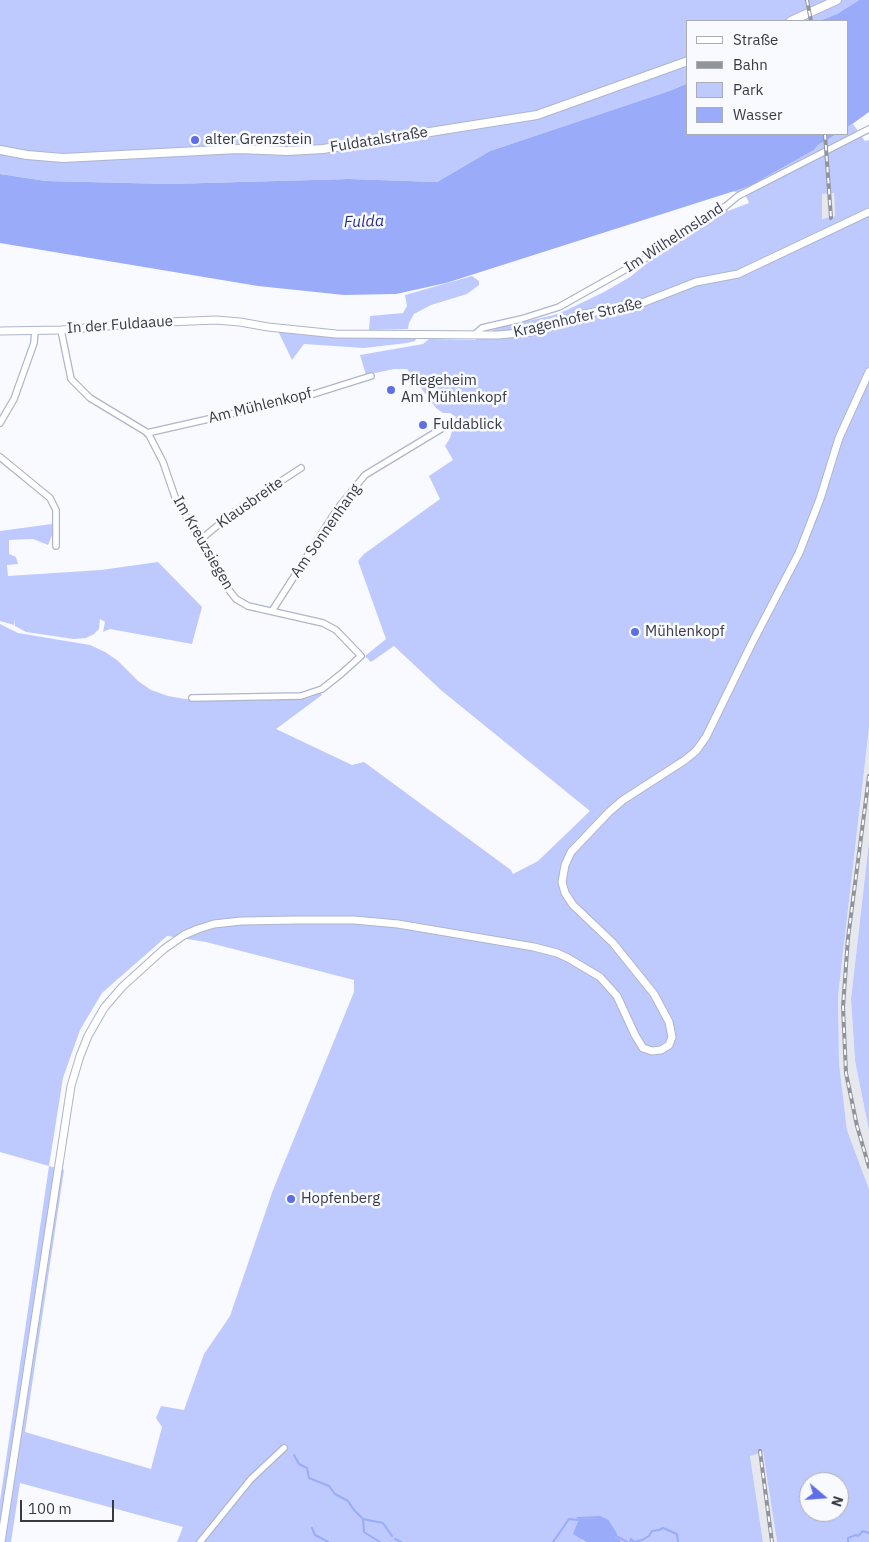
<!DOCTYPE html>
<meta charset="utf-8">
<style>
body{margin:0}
#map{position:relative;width:869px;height:1542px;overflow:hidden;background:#f9faff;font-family:"IBM Plex Sans",sans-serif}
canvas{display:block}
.legend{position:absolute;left:686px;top:20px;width:162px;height:115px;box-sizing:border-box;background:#f9faff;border:1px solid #abadb4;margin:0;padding:6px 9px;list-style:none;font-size:15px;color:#373a43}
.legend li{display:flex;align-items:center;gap:10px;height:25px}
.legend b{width:25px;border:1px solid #abadb4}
.north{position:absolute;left:799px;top:1472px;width:50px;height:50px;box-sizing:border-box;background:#f9faff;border:1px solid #abadb4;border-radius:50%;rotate:108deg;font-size:14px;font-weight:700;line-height:20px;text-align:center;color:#373a43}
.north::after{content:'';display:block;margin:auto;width:18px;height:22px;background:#5e6ee6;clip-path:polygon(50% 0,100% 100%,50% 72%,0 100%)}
.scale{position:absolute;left:20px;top:1500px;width:94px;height:22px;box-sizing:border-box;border:2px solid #373a43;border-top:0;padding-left:6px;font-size:15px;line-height:18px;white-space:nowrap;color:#373a43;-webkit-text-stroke:4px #f9faff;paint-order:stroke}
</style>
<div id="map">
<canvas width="869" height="1542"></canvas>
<ul class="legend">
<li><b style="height:6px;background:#fff"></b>Straße</li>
<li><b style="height:6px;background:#92949b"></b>Bahn</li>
<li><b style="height:14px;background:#becafd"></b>Park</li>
<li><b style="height:14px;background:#9aabf9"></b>Wasser</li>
</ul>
<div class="north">N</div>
<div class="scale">100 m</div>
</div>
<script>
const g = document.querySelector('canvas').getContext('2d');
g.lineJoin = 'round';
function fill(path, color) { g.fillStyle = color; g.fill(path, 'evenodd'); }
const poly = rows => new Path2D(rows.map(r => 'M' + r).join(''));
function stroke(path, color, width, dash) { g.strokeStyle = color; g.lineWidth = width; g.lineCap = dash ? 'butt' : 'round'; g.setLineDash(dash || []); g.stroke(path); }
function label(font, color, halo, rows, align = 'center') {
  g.font = font + ' "IBM Plex Sans",sans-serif'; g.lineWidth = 5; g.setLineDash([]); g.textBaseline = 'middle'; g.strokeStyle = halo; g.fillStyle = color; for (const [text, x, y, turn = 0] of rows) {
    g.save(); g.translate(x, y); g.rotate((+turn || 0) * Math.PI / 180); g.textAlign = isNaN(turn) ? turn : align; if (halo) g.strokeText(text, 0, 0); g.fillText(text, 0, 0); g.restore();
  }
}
const built = poly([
 [834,193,835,216,822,219,822,194],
 [869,728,869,841,851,999,855,1061,869,1131,869,1189,847,1130,839,1063,838,996],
 [763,1452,776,1535,777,1542,763,1542,750,1456]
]);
const green = poly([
 [0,0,859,0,837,14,819,21,688,21,688,83,672,90,490,151,437,182,349,179,169,184,46,181,0,174],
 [853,124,865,141,869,140,869,728,838,996,839,1063,847,1130,869,1189,869,1542,777,1542,763,1452,750,1456,763,1542,620,1542,621,1540,615,1537,581,1540,586,1542,177,1542,183,1527,20,1483,11,1542,0,1542,0,1501,49,1166,0,1152,0,624,18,633,90,645,105,652,117,660,138,681,151,690,168,696,185,699,224,701,305,699,321,693,322,695,276,729,352,765,364,762,511,870,513,874,538,861,590,811,442,691,394,646,371,662,365,656,386,639,358,561,364,554,440,499,429,476,453,460,445,446,450,438,456,417,450,413,443,413,436,408,407,369,394,369,366,375,360,355,423,344,429,339,475,340,497,328,554,315,569,309,604,292,630,277,693,226,726,208,728,211,749,203,745,194,732,191,750,186,814,150,818,145,837,134,848,134,848,127],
 [834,193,835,216,822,219,822,194],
 [167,936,206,942,354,980,354,992,273,1190,230,1316,204,1354,184,1410,161,1406,156,1418,162,1427,151,1469,25,1432,64,1170,49,1166,63,1078,80,1030,102,993],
 [809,1482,839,1482,839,1512,809,1512],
 [472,276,479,281,479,285,467,294,431,305,414,314,409,323,408,329,369,330,370,316,403,313,407,306,405,295],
 [278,331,339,337,418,336,415,341,407,343,364,348,304,344,292,360],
 [52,524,53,533,48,545,33,539,9,540,9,554,16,557,18,564,7,565,8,576,101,570,158,562,202,607,192,644,110,629,103,632,105,622,100,619,99,629,94,634,86,638,74,639,26,632,15,626,14,619,14,625,0,621,0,531],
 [869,841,869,1131,855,1061,851,999]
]);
const water = poly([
 [859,0,869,0,869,112,848,127,848,21,819,21,837,14],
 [688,83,688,134,837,134,818,145,814,150,750,186,446,283,396,294,344,295,258,286,0,243,0,174,46,181,169,184,349,179,437,182,490,151,672,90],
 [601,1518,608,1522,615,1534,615,1537,621,1540,620,1542,586,1542,573,1534,579,1519]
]);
const stream = poly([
 [294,1455,299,1464,307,1468,309,1478,329,1486,335,1494,348,1501,354,1510,363,1519,364,1532,380,1542],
 [363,1519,383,1523,392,1536],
 [312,1528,315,1535,328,1542],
 [395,1539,401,1542],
 [553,1542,569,1519,577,1520,578,1518,600,1517,608,1521,616,1534,616,1536,627,1542],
 [630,1542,631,1539,634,1542,642,1540,649,1536,652,1531,659,1530,663,1528,677,1534,678,1542],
 [848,1542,848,1538,856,1535,858,1536,863,1531,869,1533]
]);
const minor = poly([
 [61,330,71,379,90,398,148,433,163,462,175,497,225,585,236,599,248,606,323,623,336,630,361,656,341,674,322,689,301,696,192,698],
 [475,334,482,328,521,319,559,307,646,258,692,225,726,206,738,196,869,129],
 [0,423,14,399,34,343,35,330],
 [147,433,301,398,371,376],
 [0,457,50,498,56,510,56,546],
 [200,540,234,512,301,468],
 [272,611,338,508,365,475,441,429],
 [200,1542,251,1479,284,1448]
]);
const tertiary = poly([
 [0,331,61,330,144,323,216,320,240,322,268,327,336,334,498,335,531,332,550,327,579,315,642,303,696,282,738,274,869,212],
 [1,1542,71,1086,80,1056,88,1036,104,1008,122,987,164,949,184,935,198,929,214,924,241,921,297,920,354,920,398,924,534,947,557,953,568,958,600,977,617,996,635,1035,643,1048,652,1051,661,1050,669,1045,672,1037,669,1022,654,994,613,943,573,905,565,893,562,882,565,865,571,852,609,812,623,800,685,760,696,751,706,737,751,645,799,553,820,499,839,438,869,372]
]);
const secondary = poly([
 [791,21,837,0],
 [0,150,27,155,63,158,238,149,288,151,323,149,537,115,688,61]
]);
const rail = poly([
 [807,0,811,21],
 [825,134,831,218],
 [869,776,848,938,843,1007,846,1073,857,1126,869,1167],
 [760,1451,772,1542]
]);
const markers = [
 [195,140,5,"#5e6ee6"],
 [391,390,5,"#5e6ee6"],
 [423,425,5,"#5e6ee6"],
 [635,632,5,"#5e6ee6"],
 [291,1199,5,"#5e6ee6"]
];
const poiNames = [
 ["alter Grenzstein",205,140],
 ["Pflegeheim",401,381],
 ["Am Mühlenkopf",401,398],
 ["Fuldablick",433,425],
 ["Mühlenkopf",645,632],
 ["Hopfenberg",301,1199]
];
const streetNames = [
 ["Fuldatalstraße",379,140,-9],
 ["Im Wilhelmsland",674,238,-33],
 ["Kragenhofer Straße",578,318,-13],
 ["In der Fuldaaue",120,325,-4],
 ["Am Mühlenkopf",260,406,-14],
 ["Klausbreite",250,503,-35],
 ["Am Sonnenhang",326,531,-55],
 ["Im Kreuzsiegen",203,543,60]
];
const waterNames = [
 ["Fulda",364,222,-2]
];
fill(built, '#e6e8ee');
fill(green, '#becafd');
fill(water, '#9aabf9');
stroke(stream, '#9aabf9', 2);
stroke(minor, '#aeb5cc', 8);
stroke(tertiary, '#aeb5cc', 9);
stroke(secondary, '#aeb5cc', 10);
stroke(minor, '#fff', 5.5);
stroke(tertiary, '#fff', 7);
stroke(secondary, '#fff', 8);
stroke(rail, '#92949b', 4);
stroke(rail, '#f9faff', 2, [5.5]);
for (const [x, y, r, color] of markers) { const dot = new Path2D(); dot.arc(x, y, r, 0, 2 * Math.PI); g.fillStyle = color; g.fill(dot); stroke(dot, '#f9faff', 2); }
label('15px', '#373a43', '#f9faff', poiNames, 'left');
label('15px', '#373a43', '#f9faff', streetNames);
label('italic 16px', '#2a3087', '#f9faff', waterNames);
</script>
